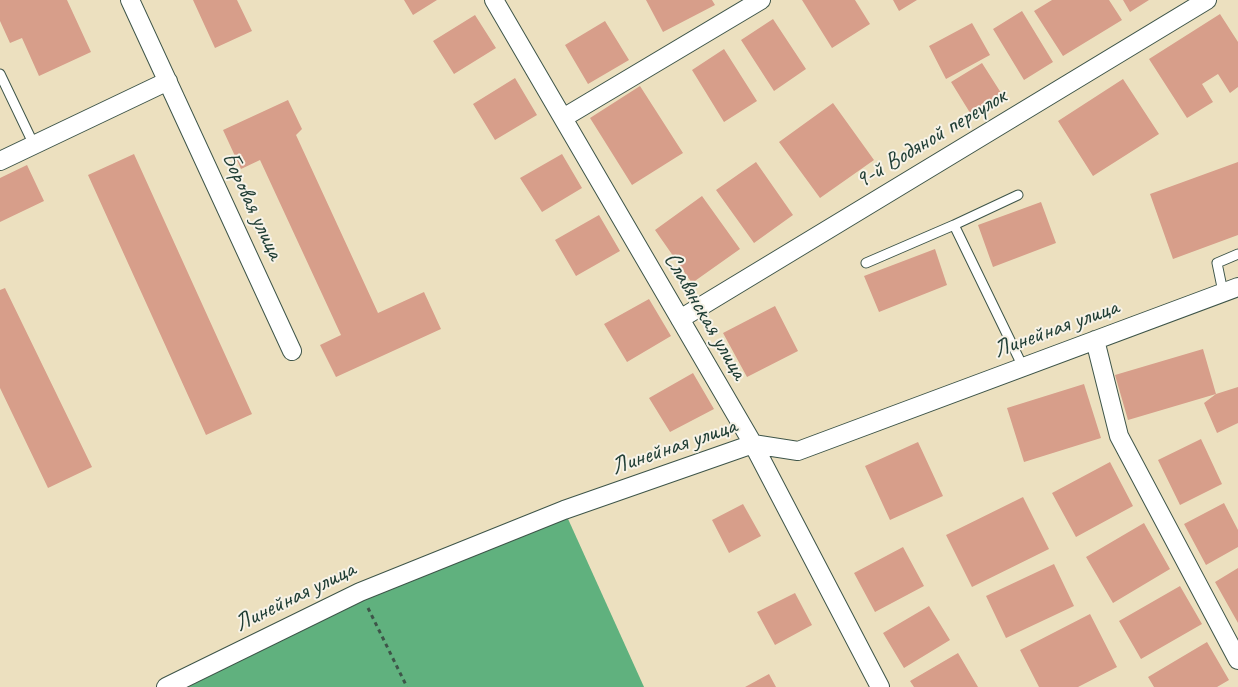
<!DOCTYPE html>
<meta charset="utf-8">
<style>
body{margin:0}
canvas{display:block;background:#ece0bf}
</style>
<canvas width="1238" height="687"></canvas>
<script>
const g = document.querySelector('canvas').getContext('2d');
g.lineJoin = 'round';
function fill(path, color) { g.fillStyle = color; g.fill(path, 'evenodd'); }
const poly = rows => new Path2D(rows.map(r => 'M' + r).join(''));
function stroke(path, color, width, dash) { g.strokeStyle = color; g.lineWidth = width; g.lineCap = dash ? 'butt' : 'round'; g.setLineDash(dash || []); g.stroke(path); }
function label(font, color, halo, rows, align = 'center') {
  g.font = font + ' Caveat,sans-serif'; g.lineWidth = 4; g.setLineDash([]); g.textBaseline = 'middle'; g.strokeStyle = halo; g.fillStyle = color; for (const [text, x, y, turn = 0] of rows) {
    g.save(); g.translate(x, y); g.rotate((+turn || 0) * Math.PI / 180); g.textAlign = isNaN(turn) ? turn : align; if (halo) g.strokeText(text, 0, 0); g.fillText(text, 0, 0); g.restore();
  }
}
const forest = poly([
 [564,510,644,687,166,687]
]);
const building = poly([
 [0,0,67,0,91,52,39,76,22,38,10,43,0,21],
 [193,0,237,0,252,31,215,48],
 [404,0,437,0,413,15],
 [646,0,712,0,715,5,663,32],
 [802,0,855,0,870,24,832,48],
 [893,0,917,0,899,11],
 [1052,0,1109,0,1122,20,1063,56,1034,11],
 [1123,0,1149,0,1130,12],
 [1022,11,1053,62,1024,80,993,29],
 [1220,14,1238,42,1238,87,1230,93,1218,74,1202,84,1213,102,1187,118,1149,59],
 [475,15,496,48,454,74,433,41],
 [773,19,806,69,774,91,741,40],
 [605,21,629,60,588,84,565,45],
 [972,23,990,55,946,79,929,46],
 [724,49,757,101,724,122,692,70],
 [982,63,1003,96,972,116,951,82],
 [515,78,537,115,495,140,473,104],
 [1123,79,1159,134,1093,176,1058,121],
 [640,86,683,153,632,185,590,118],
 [288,100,302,129,296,135,378,313,424,292,441,329,336,377,320,345,341,335,260,160,241,169,223,130],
 [833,103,874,160,820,198,779,142],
 [134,154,252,414,206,435,88,175],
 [562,154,582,188,542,212,520,178],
 [756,162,793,215,754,243,716,190],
 [1238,162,1238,235,1173,259,1150,194],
 [27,165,44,201,0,222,0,178],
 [702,196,740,249,692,283,655,230],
 [1041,202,1056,243,993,267,978,225],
 [599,215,620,251,576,276,555,240],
 [935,249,947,285,879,312,864,276],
 [5,288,92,467,48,488,0,388,0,290],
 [649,299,671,336,627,362,604,324],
 [775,306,798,351,747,377,723,333],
 [1203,349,1216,394,1128,420,1115,375],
 [693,373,714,409,670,432,649,398],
 [1084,384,1101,438,1024,462,1007,408],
 [1238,387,1238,423,1217,433,1204,403,1216,394],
 [1201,439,1222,484,1180,505,1158,460],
 [918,442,943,496,890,520,865,466],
 [1110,462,1133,506,1076,537,1052,493],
 [1023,497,1049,549,972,587,946,535],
 [1224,503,1238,530,1238,547,1206,565,1184,524],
 [743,504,761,536,729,553,712,520],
 [1144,523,1170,569,1113,603,1086,557],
 [903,547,924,586,875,612,854,573],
 [1054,564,1074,606,1006,638,986,596],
 [1238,568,1238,623,1215,582],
 [1180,586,1202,624,1141,659,1119,621],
 [795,593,812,625,775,645,757,612],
 [929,606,950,640,904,668,883,633],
 [1090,614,1117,667,1078,687,1039,687,1020,650],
 [1207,642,1229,680,1217,687,1154,687,1148,677],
 [958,653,978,687,914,687,910,681],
 [769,674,776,687,745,687]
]);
const path = poly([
 [368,608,407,687]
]);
const lane = poly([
 [0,74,34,145],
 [954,225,1018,195],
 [866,263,954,225,1023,367],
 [1223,292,1217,263,1238,254]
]);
const street = poly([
 [130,0,292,351],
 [494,0,753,444,880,687],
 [563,118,761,0],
 [0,161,168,81],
 [680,319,1207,0],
 [1095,340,1119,436,1238,660],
 [166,687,360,592,564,510,753,444,798,451,1238,287]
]);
const streetNames = [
 ["9-й Водяной переулок",931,139,-31],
 ["Боровая улица",252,206,65],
 ["Славянская улица",705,316,60],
 ["Линейная улица",1056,329,-20],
 ["Линейная улица",674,447,-19],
 ["Линейная улица",295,597,-26]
];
fill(forest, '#60b17e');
fill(building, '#d79e8a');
stroke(lane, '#3e5549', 11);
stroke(street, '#3e5549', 20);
stroke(path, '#3e5549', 3, [4, 4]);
stroke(lane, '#fff', 9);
stroke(street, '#fff', 18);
label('24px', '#1f3d34', '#f7f3e8', streetNames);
</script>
